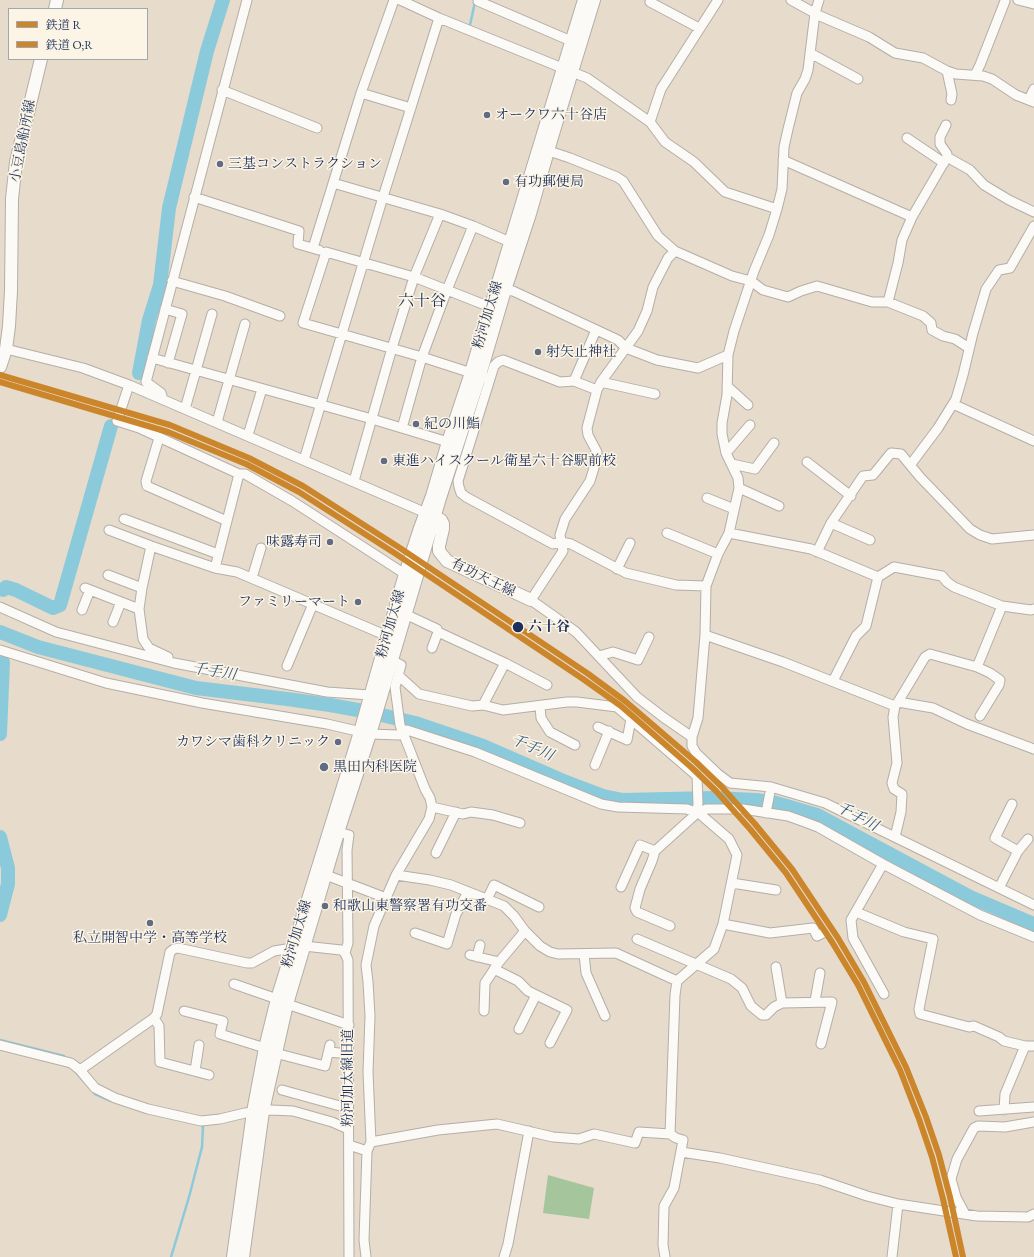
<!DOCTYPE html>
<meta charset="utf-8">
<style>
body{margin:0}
#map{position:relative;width:1034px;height:1257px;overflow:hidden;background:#e7dbcb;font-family:"EB Garamond","Noto Serif JP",serif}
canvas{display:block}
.legend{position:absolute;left:8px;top:8px;width:140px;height:52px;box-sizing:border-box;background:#fcf5e5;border:1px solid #a2a6af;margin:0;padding:5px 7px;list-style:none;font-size:12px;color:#1b2f5e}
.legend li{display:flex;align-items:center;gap:8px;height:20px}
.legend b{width:20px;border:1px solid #a2a6af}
</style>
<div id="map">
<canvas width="1034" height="1257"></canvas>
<ul class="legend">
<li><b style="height:5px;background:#cb862c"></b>鉄道 R</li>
<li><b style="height:5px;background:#cb862c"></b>鉄道 O;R</li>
</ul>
</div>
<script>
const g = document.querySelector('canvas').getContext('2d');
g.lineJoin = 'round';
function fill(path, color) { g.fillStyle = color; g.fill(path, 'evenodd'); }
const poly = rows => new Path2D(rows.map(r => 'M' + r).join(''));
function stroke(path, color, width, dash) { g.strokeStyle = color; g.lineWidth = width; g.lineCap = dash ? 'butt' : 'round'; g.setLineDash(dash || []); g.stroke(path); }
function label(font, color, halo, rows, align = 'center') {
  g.font = font + ' "EB Garamond","Noto Serif JP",serif'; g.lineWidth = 3; g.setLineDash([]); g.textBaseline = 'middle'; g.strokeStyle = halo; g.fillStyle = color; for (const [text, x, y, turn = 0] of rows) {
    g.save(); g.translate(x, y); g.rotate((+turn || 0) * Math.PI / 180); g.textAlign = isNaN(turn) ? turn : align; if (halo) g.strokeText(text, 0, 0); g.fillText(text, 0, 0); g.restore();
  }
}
const forest = poly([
 [548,1175,594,1188,589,1219,543,1213]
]);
const stream = poly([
 [470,25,475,2],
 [0,1040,64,1056,65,1058],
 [73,1069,88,1086],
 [93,1091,95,1094,111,1101],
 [171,1257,189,1197,202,1147,203,1126,199,1124]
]);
const river = poly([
 [139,373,149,320,160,285,169,208,207,51,223,0],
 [3,590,6,587,16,590,53,608,60,605,111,426],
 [0,632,38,647,196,688,287,699,330,705,369,712,415,723,483,746,561,780,603,796,623,800,713,798,756,800,776,803,817,815,970,897,1034,924],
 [0,734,3,662],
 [0,837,8,868,8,884,0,915]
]);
const minor = poly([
 [400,0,439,18,587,78,650,122,665,142,694,162,725,192,777,209],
 [651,0,650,2,699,28],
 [791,0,820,16,869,37,895,53,923,58,947,71,956,74,983,76,992,79,1016,95,1034,102],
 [819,0,815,13,808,70,805,79,797,93,788,129,784,147,782,189,777,209,769,235,754,271,734,331,728,355,727,395,722,423,722,434,726,453,738,478,739,488,729,533,718,554,706,586,705,635,698,718,692,737,692,746,696,753,718,774,730,783,771,787,825,803,1034,905],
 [1018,0,1034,4],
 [478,1,571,41],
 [810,53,858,79],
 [947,71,952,94,951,100],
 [975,75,980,65,1005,1],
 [222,90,317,128],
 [361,93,411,108],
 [1029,99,1034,89],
 [650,122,661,89,718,0],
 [907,138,944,163],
 [543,149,570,158,617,177,623,181,658,236,675,251,732,276,751,281,763,290,788,297,801,291,817,286,872,302,888,302,923,316,931,323,932,330,943,336,955,339,969,348],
 [947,157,970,170,984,185,1009,200,1034,212],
 [783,160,912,217],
 [333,183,440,214,473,226,510,242],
 [194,197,299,231,298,244,319,250],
 [313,248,361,93,394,0],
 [675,251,668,258,653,287,647,311,638,331,601,382,597,390,587,428,588,435,597,452,594,468,590,481,565,519,560,535,563,551,531,600,576,632,637,697,663,717,692,737],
 [172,281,225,296,280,316],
 [505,290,513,291,526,297,618,340,626,348,657,360,698,368,728,355],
 [888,302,898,263,902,240,912,217,947,157,947,154,940,144,940,137,946,125],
 [490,307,414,277,326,252,303,323,422,357,490,379,458,481,459,487,461,493,466,497,553,544,561,542,571,544,626,573,676,585,706,586],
 [165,309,182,314,168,363],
 [6,349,83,368,129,385,426,513],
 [152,358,372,419,448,442],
 [490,379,494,366,498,362,503,360,560,382,574,381,597,390],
 [574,381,596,330],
 [601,382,655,394],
 [129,385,117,421,139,428,239,474,245,474,292,501,405,574],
 [727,386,748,405],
 [162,396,161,393,146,382,247,0],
 [953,404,1034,441],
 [185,409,212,314],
 [217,422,245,324],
 [402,428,422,357,447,290,473,226],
 [248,435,262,389],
 [159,438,146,481,147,486,227,521,215,568,237,572,392,638],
 [726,453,750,425],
 [304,460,383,197,439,18],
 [807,462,851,496],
 [732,464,755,469,774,443],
 [911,464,938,428,956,399,963,375,973,333,986,289,999,270,1010,268,1034,226],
 [354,481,392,348,414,277,440,214],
 [739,488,779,506],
 [707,498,734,509],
 [124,519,218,554],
 [227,521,239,474],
 [831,523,870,540],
 [109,530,151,546,215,568],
 [667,533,718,554],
 [729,533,811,549,878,577],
 [151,546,142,588,139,609,143,639,149,648,168,657],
 [817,552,831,523,863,476,873,475,891,453,901,454,920,477,970,529,980,535,992,539,1034,535],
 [617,569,630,543],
 [108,575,142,588],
 [252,578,261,548],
 [85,588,139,609],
 [0,607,56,632,174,663,327,692,370,695],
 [82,610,90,590],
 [405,614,437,629,438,632,432,648],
 [113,622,121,602],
 [438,632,505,663],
 [705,635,783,662,895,706,898,702,933,708,967,724,1034,749],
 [0,650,106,683,202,703,327,724,370,734,399,735,403,734,407,730,475,752,601,804,618,807,687,809,700,814,729,839,737,855,723,924,714,949,677,981,675,995,670,1134],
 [599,656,613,652,638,660,649,637],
 [287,666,313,604],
 [977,667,1002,606],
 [398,675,419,694,472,706,483,705,503,710,567,702,577,702,617,707,631,719,627,740,598,727],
 [833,681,856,636,866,626,878,577,894,567,942,576,947,582,954,587,1002,606,1031,610,1034,609],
 [898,702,925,657,930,654,977,667,990,673,1000,680,999,685,980,716],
 [483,705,505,663,547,685],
 [540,706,541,718,550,732,575,745],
 [631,719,697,776,698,804,697,813,655,851,652,861,640,889,635,908,637,912,670,926],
 [595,765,609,731],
 [1012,804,995,838,1018,851],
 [432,807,463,814,471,812,493,815,520,823],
 [766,813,771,787],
 [700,814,706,809,743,809,788,816,802,821,818,827,883,864,980,915,1034,937],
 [338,832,349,835,347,850,348,943,345,953],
 [895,837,901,812,902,794,894,789,892,783,897,763,893,717,895,706],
 [436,853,456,812],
 [883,864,851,920,853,938,884,994],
 [326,875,386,898],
 [396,875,430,880,451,885,504,906,514,916,525,931,540,946,550,952,558,954,616,953,677,981],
 [732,883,776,890],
 [621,887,640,845,655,851],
 [999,888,1018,851,1028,839],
 [487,899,494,885,539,907],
 [856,912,904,932,933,939,919,1009,920,1014,969,1027,974,1026,999,1037,1004,1041,1025,1046,1034,1046],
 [723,924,770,933,813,928,817,936,823,933],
 [415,933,447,944,456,914,468,892],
 [637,939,731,979,742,988,751,1006,762,1015,766,1015,774,1007,782,1003,832,1002,821,1044],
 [584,954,586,973,605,1016],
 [470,955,499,962],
 [477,957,480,945],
 [776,967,782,1003],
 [494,969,518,981,528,991,567,1010,550,1043],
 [234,984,277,999],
 [815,1001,820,973],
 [287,1004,349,1025],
 [184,1011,223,1021,220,1034,265,1048],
 [484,1011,485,983,499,962,525,931],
 [154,1018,159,1026,160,1062,209,1075],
 [519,1029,536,995],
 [0,1045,71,1063,80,1070,95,1088,115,1098,148,1109,201,1121,220,1119,245,1113,271,1110,293,1111,332,1122,348,1129],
 [329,1052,349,1054],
 [275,1053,325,1066,330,1045],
 [80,1070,154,1018,157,1014,170,952,174,949,178,948,247,963,252,963,274,951,304,946,341,950,345,953,348,960,349,1257],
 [195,1071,199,1045],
 [282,1090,340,1106,348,1107],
 [1004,1110,1005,1094,1025,1046],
 [979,1111,1034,1107],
 [371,1142,368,1072,370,1016,368,982,366,965,374,926,386,898,396,875,429,819,432,807,430,798,425,789,400,725,395,687,401,665,391,660],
 [349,1145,367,1151],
 [681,1152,720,1158,820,1180,867,1196,898,1204,977,1216,1028,1217,1034,1214],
 [965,1214,956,1197,951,1179,957,1159,974,1128,978,1126,1005,1127,1034,1122],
 [366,1257,364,1240,367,1151,371,1142,438,1130,497,1124,553,1137,579,1139,594,1134,635,1143,639,1132,670,1134,676,1138,683,1140,674,1188,664,1206,663,1245,665,1257],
 [504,1257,508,1244,529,1131],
 [892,1257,898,1204]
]);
const major = poly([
 [55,9,57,0],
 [0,367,6,349,9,326,11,291,12,199,16,162,41,59],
 [428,514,441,520,443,524,443,529,439,546,439,551,447,561,531,600],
 [233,1257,253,1112,265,1048,277,999,360,732,405,574,420,528,432,496,448,442,468,382,535,160,584,0],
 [243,1257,263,1111,287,1004,340,826,370,734,440,498,477,385,505,290,529,217,552,137,594,0]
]);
const rail1 = poly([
 [0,375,170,425,249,458,303,486,400,548,587,673,625,701,696,762,721,786,755,824,792,869,838,938,864,982,906,1067,926,1117,939,1155,950,1197,963,1257]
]);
const rail2 = poly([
 [0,382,168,432,246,464,299,492,396,554,583,679,621,706,691,767,716,791,750,829,786,873,832,942,858,985,900,1070,919,1119,932,1157,943,1199,956,1257]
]);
const markers = [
 [487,115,4,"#626b84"],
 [220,164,4,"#626b84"],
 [506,182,4,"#626b84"],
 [538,352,4,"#626b84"],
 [416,424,4,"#626b84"],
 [384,461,4,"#626b84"],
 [330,542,4,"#626b84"],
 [358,602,4,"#626b84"],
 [518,627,6,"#1b2f5e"],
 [338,742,4,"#626b84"],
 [324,767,5,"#626b84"],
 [325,906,4,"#626b84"],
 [150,923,4,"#626b84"]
];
const poiNames = [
 ["オークワ六十谷店",495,115],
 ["三基コンストラクション",228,164],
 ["有功郵便局",514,182],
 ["射矢止神社",546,352],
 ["紀の川鮨",424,424],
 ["東進ハイスクール衛星六十谷駅前校",392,461],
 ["味露寿司",322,542,"right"],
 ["ファミリーマート",350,602,"right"],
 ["カワシマ歯科クリニック",330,742,"right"],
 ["黒田内科医院",333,767],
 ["和歌山東警察署有功交番",333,906],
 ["私立開智中学・高等学校",150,938,"center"]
];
const streetNames = [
 ["小豆島船所線",23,141,-79],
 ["粉河加太線",488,315,-73],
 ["有功天王線",483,578,26],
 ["粉河加太線",391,624,-74],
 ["粉河加太線",297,934,-73],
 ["粉河加太線旧道",348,1078,-90]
];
const stopNames = [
 ["六十谷",528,627]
];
const waterNames = [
 ["千手川",214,672,9],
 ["千手川",532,748,23],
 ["千手川",857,817,28]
];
const quarterNames = [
 ["六十谷",422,302]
];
fill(forest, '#a5c59d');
stroke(stream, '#8bcadb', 2.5);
stroke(river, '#8bcadb', 14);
stroke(minor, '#b3aea8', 11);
stroke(major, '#b3aea8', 14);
stroke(minor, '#fbfaf7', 9);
stroke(major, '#fbfaf7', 12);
stroke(rail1, '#cb862c', 6);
stroke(rail2, '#cb862c', 6);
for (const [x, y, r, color] of markers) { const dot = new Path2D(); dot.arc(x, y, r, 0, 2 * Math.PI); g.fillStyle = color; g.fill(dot); stroke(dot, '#fcf5e5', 1.5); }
label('14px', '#1b2f5e', '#fcf5e5', poiNames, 'left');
label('14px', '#1b2f5e', '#fcf5e5', streetNames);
label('bold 14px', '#1b2f5e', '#fcf5e5', stopNames, 'left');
label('italic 15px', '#315b86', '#fcf5e5', waterNames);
label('16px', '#1b2f5e', '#fcf5e5', quarterNames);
</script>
